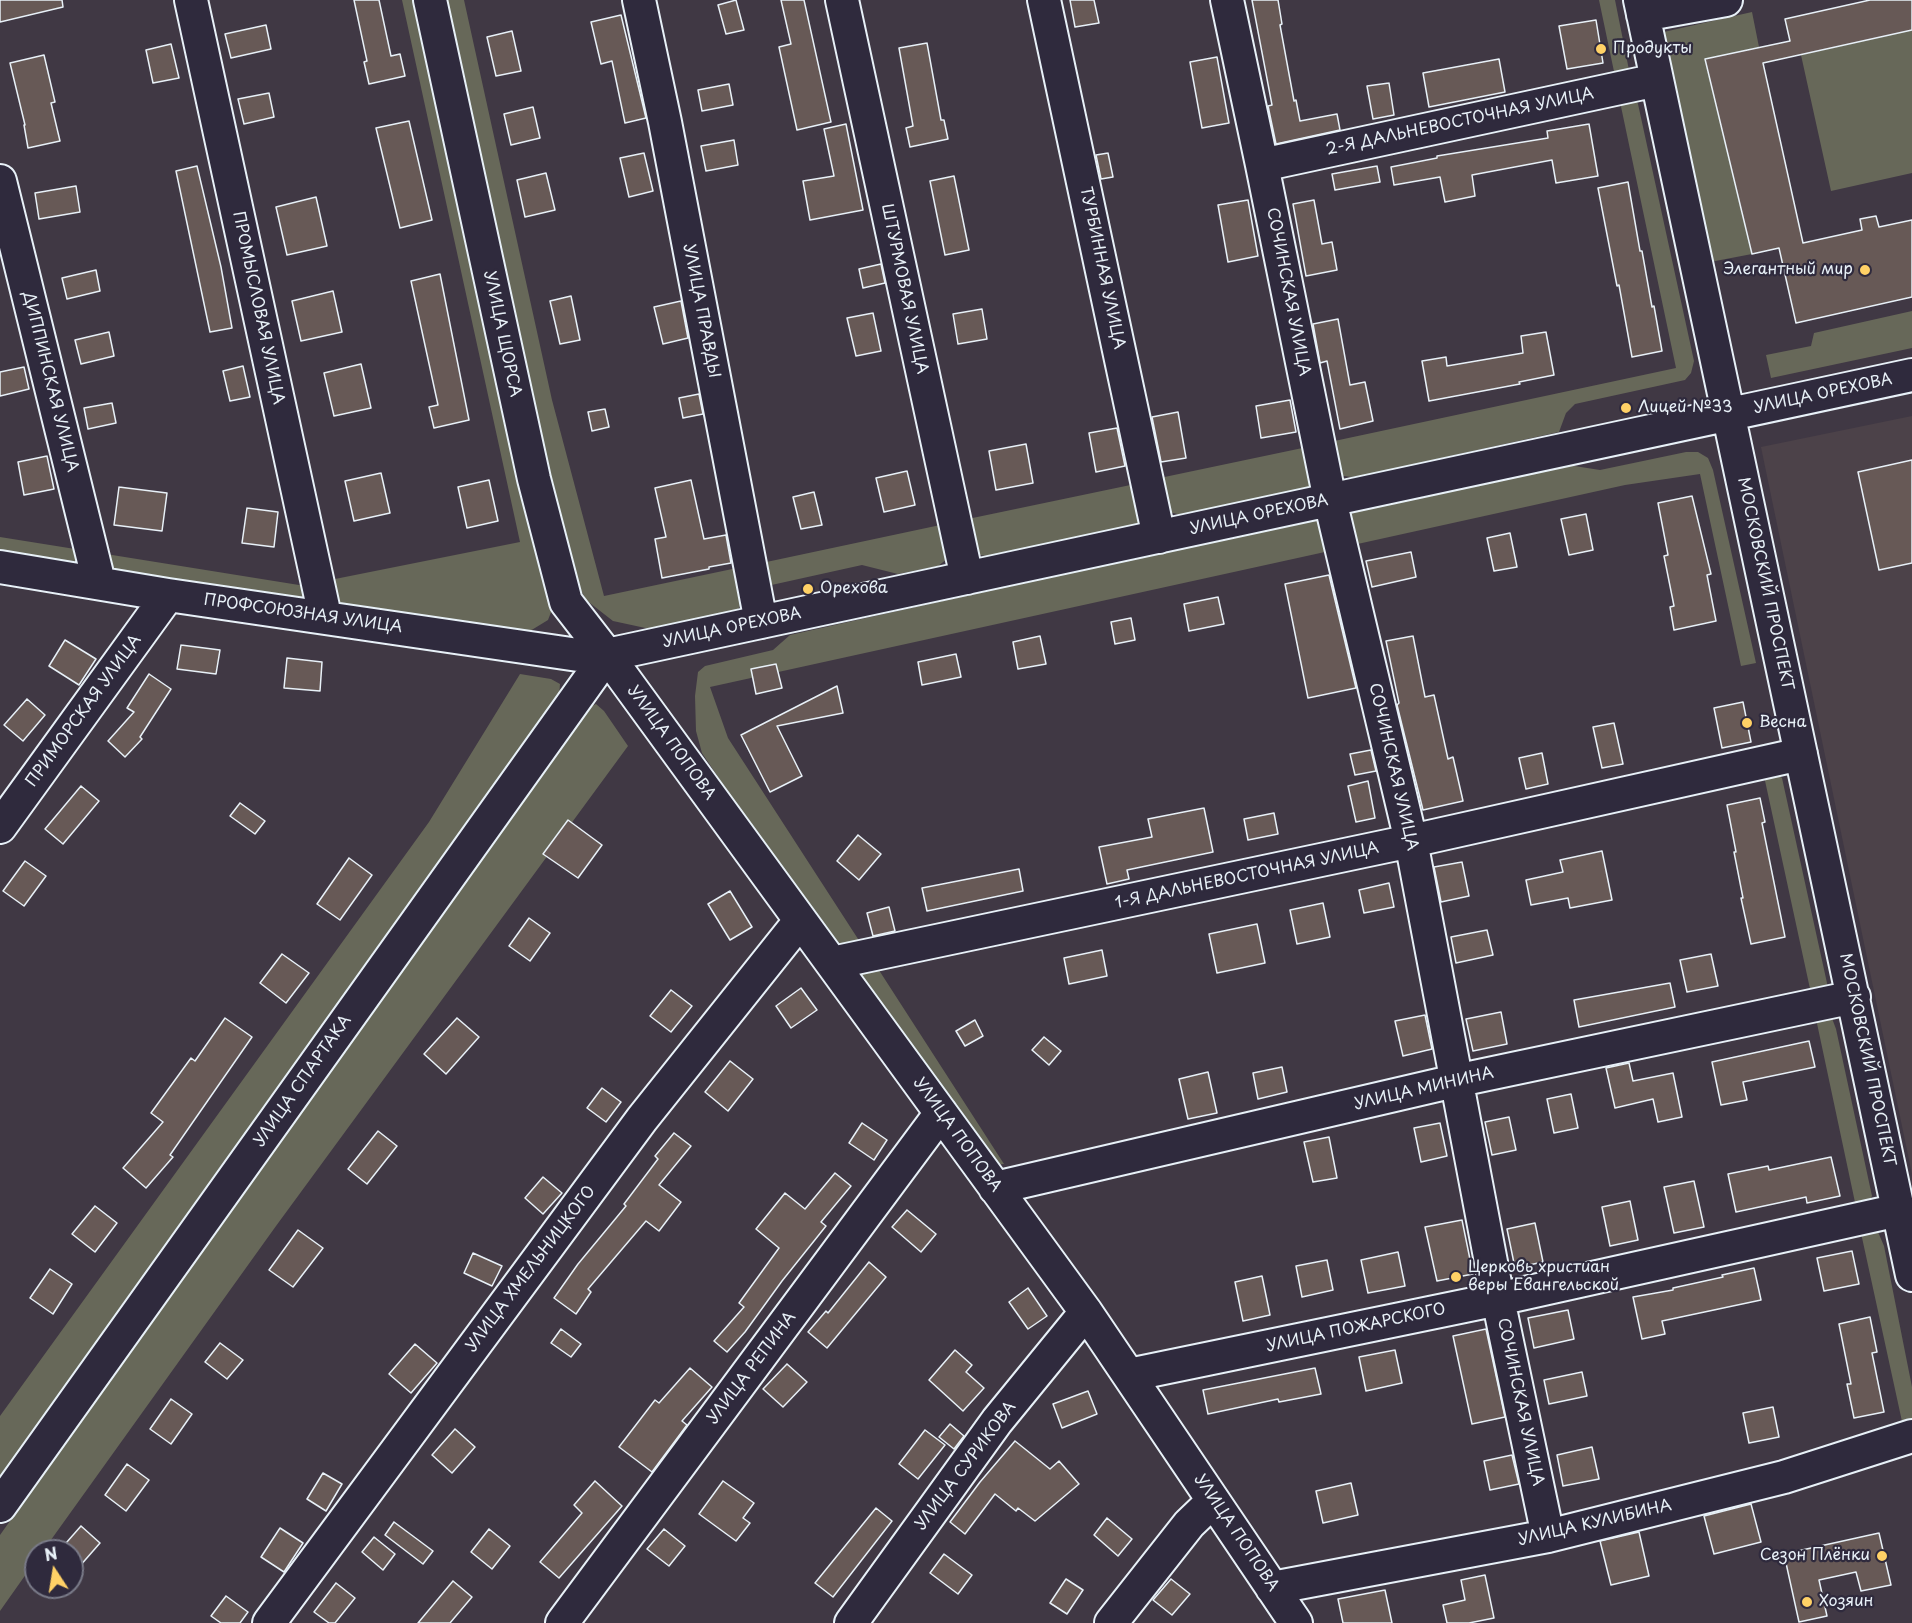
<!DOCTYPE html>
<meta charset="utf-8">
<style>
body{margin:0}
#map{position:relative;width:1912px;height:1623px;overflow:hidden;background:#403844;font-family:"Playpen Sans",sans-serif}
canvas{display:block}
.north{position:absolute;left:24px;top:1539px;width:60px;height:60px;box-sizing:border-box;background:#2f2a3d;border:2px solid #797a88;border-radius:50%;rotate:348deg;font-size:16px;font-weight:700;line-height:24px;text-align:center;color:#e8f1f8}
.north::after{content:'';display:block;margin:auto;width:21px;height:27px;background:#ffd166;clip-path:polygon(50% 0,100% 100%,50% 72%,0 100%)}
</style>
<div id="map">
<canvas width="1912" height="1623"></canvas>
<div class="north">N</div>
</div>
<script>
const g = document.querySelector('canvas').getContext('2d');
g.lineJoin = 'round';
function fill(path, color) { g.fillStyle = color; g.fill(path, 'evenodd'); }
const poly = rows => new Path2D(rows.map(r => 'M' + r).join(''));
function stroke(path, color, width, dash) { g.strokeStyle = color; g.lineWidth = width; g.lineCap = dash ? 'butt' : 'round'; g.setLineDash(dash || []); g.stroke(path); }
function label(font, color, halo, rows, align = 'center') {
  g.font = font + ' "Playpen Sans",sans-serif'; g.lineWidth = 4.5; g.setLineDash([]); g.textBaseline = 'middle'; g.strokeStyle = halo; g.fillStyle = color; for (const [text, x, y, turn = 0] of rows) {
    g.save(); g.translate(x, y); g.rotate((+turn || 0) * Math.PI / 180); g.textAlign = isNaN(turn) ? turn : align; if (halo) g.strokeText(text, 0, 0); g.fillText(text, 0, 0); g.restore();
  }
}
const built = poly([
 [1912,416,1912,1174,1761,447]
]);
const green = poly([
 [402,0,418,0,553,607,548,620,530,631,330,604,325,581,520,542],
 [444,0,464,0,552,400,604,596,737,568,742,596,741,603,739,608,728,617,684,628,650,629,613,621,586,600,569,567,498,260],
 [1599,0,1615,0,1629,70,1616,81],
 [1752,12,1759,47,1705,60,1752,254,1705,263,1655,34],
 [1912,30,1912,173,1831,191,1801,55],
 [1619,97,1635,97,1638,104,1694,361,1691,373,1685,380,1575,404,1566,413,1559,432,1360,476,1351,477,1337,475,1325,443,1676,368],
 [1912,311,1912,348,1771,378,1766,355,1811,346,1814,333],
 [1312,446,1313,483,1307,488,1182,515,1164,511,1155,479],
 [1686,452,1698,452,1708,458,1713,470,1756,663,1741,666,1700,474,1625,485,1353,545,1349,519,1353,512,1358,510,1568,465,1600,470],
 [1140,483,1144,519,1139,524,987,556,973,554,963,520],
 [1318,517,1334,550,710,687,728,738,860,942,837,948,828,942,702,753,696,731,695,696,698,672,705,666,773,650,790,635],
 [945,524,951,556,938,566,898,574,862,565,767,586,757,564],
 [0,537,75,549,80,567,0,554],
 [106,554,299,585,305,585,309,604,110,572],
 [520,674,551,679,560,684,559,697,219,1171,0,1482,0,1416,429,822],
 [596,704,604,711,628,746,276,1226,43,1551,36,1551,36,1560,0,1611,0,1535,588,708],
 [1777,774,1782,778,1827,983,1826,990,1812,998,1764,776],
 [875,964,1004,1164,994,1165,859,974,863,969],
 [1830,1013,1836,1029,1872,1196,1869,1201,1856,1207,1815,1014],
 [1870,1231,1878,1232,1884,1246,1912,1387,1912,1427,1903,1426,1861,1233]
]);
const building = poly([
 [0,0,62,0,63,7,0,22,0,0],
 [354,0,379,0,391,56,400,54,405,76,369,84,364,62,367,61,354,0],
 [736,0,744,30,726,34,718,5,736,0],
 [781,0,804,0,831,122,797,130,779,47,791,44,781,0],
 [1070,0,1094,0,1099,23,1075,27,1070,0],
 [1252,0,1278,0,1282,24,1280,25,1294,101,1296,100,1300,121,1337,114,1340,130,1276,144,1268,106,1272,105,1252,0],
 [1870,0,1912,0,1912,30,1763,63,1803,243,1862,230,1860,219,1876,216,1879,227,1912,220,1912,297,1796,323,1779,248,1752,254,1705,59,1790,41,1785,19,1870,0],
 [621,15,646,118,625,123,612,61,601,64,591,22,621,15],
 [1596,20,1603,63,1567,69,1559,26,1596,20],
 [266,25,271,49,231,58,225,34,266,25],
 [512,31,521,71,496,76,487,37,512,31],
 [927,43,941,120,944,120,948,139,910,147,906,128,913,126,899,48,927,43],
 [171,44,179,78,153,83,146,50,171,44],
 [44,55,55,102,51,103,60,141,28,148,24,125,25,125,10,63,44,55],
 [1217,57,1229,123,1202,128,1190,62,1217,57],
 [1499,59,1505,92,1429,107,1423,73,1499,59],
 [1389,83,1394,115,1373,119,1367,86,1389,83],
 [729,84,733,105,702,111,698,90,729,84],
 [269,93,274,117,244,124,238,99,269,93],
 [533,107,540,138,511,145,504,114,533,107],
 [409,121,432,220,400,228,376,128,409,121],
 [846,124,863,210,810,220,803,181,834,176,824,129,846,124],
 [1589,124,1598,176,1556,183,1552,160,1472,175,1475,196,1445,202,1440,177,1394,185,1391,167,1437,158,1437,156,1548,138,1547,131,1589,124],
 [734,140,738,165,706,171,701,146,734,140],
 [644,153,653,191,629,197,620,158,644,153],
 [1108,153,1113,177,1101,179,1096,155,1108,153],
 [197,166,221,267,232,328,210,332,176,171,197,166],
 [1377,166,1380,182,1335,190,1332,174,1377,166],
 [546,173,555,210,525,217,517,180,546,173],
 [954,176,969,250,945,255,930,181,954,176],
 [1628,182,1640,251,1642,251,1652,307,1654,306,1662,351,1632,357,1619,285,1617,286,1598,188,1628,182],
 [76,186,80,212,39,219,35,193,76,186],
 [316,197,327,246,287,255,276,207,316,197],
 [1248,200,1258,256,1228,262,1218,205,1248,200],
 [1314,200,1322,244,1332,242,1337,270,1306,276,1293,204,1314,200],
 [881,264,885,283,863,288,859,269,881,264],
 [96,270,100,291,67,299,62,278,96,270],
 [440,274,469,420,434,428,429,407,438,405,411,281,440,274],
 [333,291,342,332,301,341,292,301,333,291],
 [571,296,580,340,560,344,550,301,571,296],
 [681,301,688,338,663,344,654,307,681,301],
 [982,309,987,339,958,344,953,314,982,309],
 [873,313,881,351,856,356,847,318,873,313],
 [1338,319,1350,385,1365,382,1373,421,1340,429,1327,361,1320,363,1313,324,1338,319],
 [109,332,114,356,81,364,75,340,109,332],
 [1546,332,1554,375,1519,382,1520,384,1429,401,1422,361,1446,357,1447,366,1523,353,1521,336,1546,332],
 [361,364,371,408,334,416,324,373,361,364],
 [243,366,250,397,230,401,223,371,243,366],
 [24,367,29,389,0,396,0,372,24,367],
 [699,394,703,414,683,418,679,398,699,394],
 [1290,400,1296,432,1261,438,1256,406,1290,400],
 [112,403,116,423,88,429,84,408,112,403],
 [605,409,609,427,592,431,588,412,605,409],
 [1178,412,1186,458,1161,462,1152,417,1178,412],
 [1117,428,1125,466,1096,472,1089,433,1117,428],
 [1026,444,1033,483,996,490,989,451,1026,444],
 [47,456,54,489,24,495,18,462,47,456],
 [1912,460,1912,563,1879,570,1858,472,1912,460],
 [907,471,915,505,884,512,876,478,907,471],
 [381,473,390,513,354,521,345,481,381,473],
 [489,480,498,521,467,528,458,487,489,480],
 [691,480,704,539,726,535,731,563,709,567,709,569,662,578,655,539,666,537,655,488,691,480],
 [119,487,167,493,162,531,114,525,119,487],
 [814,492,822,525,801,529,793,497,814,492],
 [1692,496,1711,574,1707,575,1716,621,1674,630,1670,607,1674,606,1664,556,1668,555,1658,503,1692,496],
 [247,508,278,512,274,547,242,543,247,508],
 [1586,514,1593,550,1569,555,1561,519,1586,514],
 [1510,533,1517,567,1494,571,1487,538,1510,533],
 [1411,552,1416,577,1372,587,1366,561,1411,552],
 [1329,575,1356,688,1308,698,1285,584,1329,575],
 [1218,597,1224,624,1189,631,1184,604,1218,597],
 [1131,618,1135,640,1115,644,1111,622,1131,618],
 [1040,636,1046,664,1018,669,1013,642,1040,636],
 [1413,636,1425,697,1434,695,1448,759,1453,757,1463,801,1423,810,1397,705,1399,703,1386,641,1413,636],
 [65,640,96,659,79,685,49,666,65,640],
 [181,645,220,650,216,674,177,669,181,645],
 [956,654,961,677,922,685,918,662,956,654],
 [287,658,322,662,320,691,284,688,287,658],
 [776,664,782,688,756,694,751,669,776,664],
 [149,674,171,689,140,737,142,739,125,757,108,741,134,712,127,708,149,674],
 [837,686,843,713,777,726,802,776,770,792,741,735,837,686],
 [27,699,45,715,23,741,4,725,27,699],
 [1743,702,1751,742,1722,748,1714,708,1743,702],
 [1614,723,1623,764,1602,768,1593,727,1614,723],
 [1371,750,1376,771,1355,775,1350,754,1371,750],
 [1542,753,1548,784,1526,789,1519,758,1542,753],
 [1368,781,1375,818,1356,822,1348,786,1368,781],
 [81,786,99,801,63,844,45,829,81,786],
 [1760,798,1765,822,1762,823,1785,937,1751,944,1741,898,1743,898,1734,852,1736,852,1727,805,1760,798],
 [240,803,265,821,255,834,230,816,240,803],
 [1204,808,1213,852,1127,870,1129,879,1107,884,1099,847,1152,837,1148,819,1204,808],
 [1274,813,1278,834,1248,840,1244,819,1274,813],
 [568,820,602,845,578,878,543,854,568,820],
 [858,835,881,854,859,880,837,861,858,835],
 [1602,851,1612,900,1570,908,1568,898,1531,905,1526,880,1563,872,1560,860,1602,851],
 [349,858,372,875,340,920,317,904,349,858],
 [25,861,46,876,24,906,3,891,25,861],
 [1462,862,1469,896,1441,902,1434,867,1462,862],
 [1019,869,1023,891,927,911,922,888,1019,869],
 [1389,883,1394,907,1364,913,1359,890,1389,883],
 [730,891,752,927,730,940,708,904,730,891],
 [1323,903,1330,937,1297,944,1290,910,1323,903],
 [889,907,895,931,873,936,867,913,889,907],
 [529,918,550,933,530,961,509,946,529,918],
 [1257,924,1265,963,1217,973,1209,934,1257,924],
 [1487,930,1493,955,1456,963,1451,937,1487,930],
 [1102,950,1107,976,1069,984,1064,958,1102,950],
 [282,954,309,973,286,1003,260,983,282,954],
 [1711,954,1718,986,1687,992,1680,960,1711,954],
 [1670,983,1675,1007,1579,1027,1574,1000,1670,983],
 [801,988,817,1010,791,1028,776,1006,801,988],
 [671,990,692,1006,671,1032,650,1016,671,990],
 [1501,1012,1507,1044,1473,1051,1466,1019,1501,1012],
 [1425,1015,1432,1049,1403,1056,1395,1021,1425,1015],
 [225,1018,252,1037,170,1155,173,1157,146,1188,123,1168,163,1122,151,1113,191,1058,195,1061,225,1018],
 [457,1018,479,1037,446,1074,424,1054,457,1018],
 [975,1020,983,1036,965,1046,956,1031,975,1020],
 [1044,1037,1061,1051,1049,1065,1032,1050,1044,1037],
 [1809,1041,1815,1067,1743,1082,1747,1100,1721,1105,1712,1062,1809,1041],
 [730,1061,753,1079,728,1111,705,1092,730,1061],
 [1629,1063,1633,1081,1673,1073,1682,1117,1658,1122,1653,1099,1615,1108,1606,1068,1629,1063],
 [1282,1067,1287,1092,1258,1099,1253,1073,1282,1067],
 [1208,1072,1217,1113,1188,1119,1179,1079,1208,1072],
 [602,1088,621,1102,606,1122,587,1108,602,1088],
 [1571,1094,1578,1128,1554,1133,1547,1099,1571,1094],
 [1509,1117,1516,1150,1492,1155,1485,1122,1509,1117],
 [862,1123,887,1140,874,1160,849,1143,862,1123],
 [1440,1123,1447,1156,1421,1162,1414,1128,1440,1123],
 [378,1131,397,1146,367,1184,348,1169,378,1131],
 [674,1133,691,1146,659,1185,681,1202,659,1231,646,1221,588,1289,591,1292,576,1314,554,1298,578,1264,626,1206,624,1204,658,1159,655,1156,674,1133],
 [1329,1137,1337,1178,1313,1182,1304,1142,1329,1137],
 [1831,1157,1840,1196,1807,1203,1806,1197,1736,1212,1728,1174,1768,1166,1769,1170,1831,1157],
 [835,1173,851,1186,821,1222,826,1226,782,1281,745,1332,727,1352,714,1341,744,1307,739,1303,779,1248,756,1229,785,1193,805,1209,835,1173],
 [543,1177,562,1193,543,1214,525,1198,543,1177],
 [1694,1181,1704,1227,1674,1233,1664,1187,1694,1181],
 [1630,1201,1638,1240,1610,1246,1602,1207,1630,1201],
 [95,1206,117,1223,95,1252,72,1234,95,1206],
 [907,1210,936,1234,921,1252,892,1227,907,1210],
 [1462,1220,1473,1274,1437,1281,1425,1227,1462,1220],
 [1535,1223,1543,1262,1515,1268,1507,1229,1535,1223],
 [298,1230,323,1248,293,1287,269,1270,298,1230],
 [1852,1251,1859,1284,1824,1291,1817,1258,1852,1251],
 [1398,1252,1405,1286,1368,1293,1361,1260,1398,1252],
 [473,1253,502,1266,492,1286,464,1273,473,1253],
 [1327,1260,1333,1290,1302,1297,1296,1266,1327,1260],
 [869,1262,886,1277,827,1348,808,1332,826,1311,828,1313,869,1262],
 [1754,1268,1761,1300,1662,1321,1665,1334,1642,1339,1633,1297,1673,1290,1673,1288,1723,1277,1722,1275,1754,1268],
 [50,1269,72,1284,53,1314,30,1298,50,1269],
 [1262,1276,1270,1315,1243,1321,1235,1282,1262,1276],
 [1028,1288,1047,1316,1028,1329,1009,1302,1028,1288],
 [1568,1310,1574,1339,1534,1348,1528,1318,1568,1310],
 [1870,1317,1877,1352,1872,1353,1884,1412,1854,1418,1847,1384,1851,1384,1839,1324,1870,1317],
 [561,1329,581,1344,571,1357,551,1343,561,1329],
 [1486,1329,1505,1417,1472,1424,1453,1336,1486,1329],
 [220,1343,243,1360,227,1379,205,1362,220,1343],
 [415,1344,437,1363,411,1393,389,1374,415,1344],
 [955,1350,972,1365,966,1372,984,1388,963,1411,929,1380,955,1350],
 [1395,1350,1402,1383,1366,1391,1359,1357,1395,1350],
 [787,1364,807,1382,783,1407,763,1389,787,1364],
 [690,1368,712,1387,682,1421,687,1425,652,1472,619,1447,655,1400,659,1403,690,1368],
 [1315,1368,1321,1394,1279,1402,1278,1399,1208,1414,1203,1390,1315,1368],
 [1582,1372,1587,1396,1549,1404,1544,1380,1582,1372],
 [1088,1391,1097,1414,1062,1428,1053,1404,1088,1391],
 [171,1399,192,1414,171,1444,150,1429,171,1399],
 [1773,1407,1779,1437,1749,1443,1743,1413,1773,1407],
 [950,1424,964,1436,954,1449,939,1437,950,1424],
 [455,1429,475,1447,452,1473,432,1455,455,1429],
 [925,1430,945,1445,918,1479,899,1464,925,1430],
 [1015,1441,1050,1469,1059,1461,1079,1484,1035,1521,1018,1508,1016,1511,995,1494,965,1534,950,1522,980,1482,1015,1441],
 [1592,1447,1599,1479,1563,1486,1557,1455,1592,1447],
 [1512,1455,1519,1484,1490,1490,1484,1461,1512,1455],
 [127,1464,149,1480,126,1511,105,1495,127,1464],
 [323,1473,342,1484,326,1511,307,1499,323,1473],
 [595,1481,622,1506,559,1578,540,1562,582,1513,574,1505,595,1481],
 [723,1481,754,1503,743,1518,750,1523,736,1541,699,1514,723,1481],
 [1351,1483,1358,1515,1323,1523,1316,1491,1351,1483],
 [1751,1504,1761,1542,1714,1554,1704,1516,1751,1504],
 [876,1508,892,1521,833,1597,815,1583,876,1508],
 [1107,1518,1132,1539,1118,1556,1094,1535,1107,1518],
 [394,1522,433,1551,423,1564,385,1535,394,1522],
 [81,1526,100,1543,72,1575,72,1551,59,1551,81,1526],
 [280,1528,303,1543,284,1572,261,1557,280,1528],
 [489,1529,510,1546,492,1569,471,1552,489,1529],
 [664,1529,685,1546,669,1566,647,1549,664,1529],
 [1639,1532,1649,1576,1611,1585,1600,1541,1639,1532],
 [1879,1533,1891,1585,1861,1591,1856,1572,1819,1580,1827,1616,1799,1622,1784,1554,1879,1533],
 [374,1537,395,1554,383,1570,362,1552,374,1537],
 [944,1554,972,1575,958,1594,930,1573,944,1554],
 [1485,1575,1494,1618,1469,1623,1447,1623,1443,1605,1465,1600,1461,1580,1485,1575],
 [1066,1579,1083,1590,1067,1614,1050,1603,1066,1579],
 [1171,1579,1190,1594,1172,1615,1153,1600,1171,1579],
 [453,1581,472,1597,450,1623,418,1623,453,1581],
 [336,1583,355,1598,335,1623,329,1623,314,1612,336,1583],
 [1385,1590,1392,1623,1343,1623,1338,1599,1385,1590],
 [226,1596,248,1612,240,1623,221,1623,211,1616,226,1596]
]);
const minor = poly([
 [191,0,325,616],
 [430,0,534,479,566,602,607,655,1086,1312,1296,1623],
 [639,0,665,122,761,622],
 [842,0,967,578],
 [1044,0,1159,537],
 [1227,0,1262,165,1330,500,1411,841,1498,1299,1548,1536],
 [1640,0,1912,1275],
 [1643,15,1726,0],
 [1262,165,1657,80],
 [0,181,99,582],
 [0,567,168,595,585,656,607,655,1912,375],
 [0,827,168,595],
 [832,963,1411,841,1801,754],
 [995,1188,1455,1081,1854,997],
 [1129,1375,1498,1299,1899,1210],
 [0,1506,607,655],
 [1272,1588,1548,1536,1784,1477,1912,1436],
 [269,1623,642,1119,800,921],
 [562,1623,941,1113],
 [851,1623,997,1421,1086,1312],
 [1111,1623,1189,1524,1213,1501]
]);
const markers = [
 [1601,49,6,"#ffd166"],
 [1865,270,6,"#ffd166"],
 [1626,408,6,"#ffd166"],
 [808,589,6,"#ffd166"],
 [1747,723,6,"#ffd166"],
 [1456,1277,6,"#ffd166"],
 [1882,1556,6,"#ffd166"],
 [1807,1602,6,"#ffd166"]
];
const poiNames = [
 ["Продукты",1613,49],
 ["Элегантный мир",1853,270,"right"],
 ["Лицей №33",1638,408],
 ["Орехова",820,589],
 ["Весна",1759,723],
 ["Церковь христиан",1468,1268],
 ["веры Евангельской",1468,1286],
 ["Сезон Плёнки",1870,1556,"right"],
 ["Хозяин",1819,1602]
];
const streetNames = [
 ["2-Я ДАЛЬНЕВОСТОЧНАЯ УЛИЦА",1460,122,-12],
 ["ТУРБИННАЯ УЛИЦА",1102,268,78],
 ["ШТУРМОВАЯ УЛИЦА",904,289,78],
 ["СОЧИНСКАЯ УЛИЦА",1288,292,79],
 ["ПРОМЫСЛОВАЯ УЛИЦА",258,308,78],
 ["УЛИЦА ПРАВДЫ",701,311,79],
 ["УЛИЦА ЩОРСА",502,334,78],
 ["ДИППИНСКАЯ УЛИЦА",50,382,76],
 ["УЛИЦА ОРЕХОВА",1823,394,-12],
 ["УЛИЦА ОРЕХОВА",1259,515,-12],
 ["МОСКОВСКИЙ ПРОСПЕКТ",1765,584,78],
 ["ПРОФСОЮЗНАЯ УЛИЦА",303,614,8],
 ["УЛИЦА ОРЕХОВА",732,628,-12],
 ["ПРИМОРСКАЯ УЛИЦА",84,711,-54],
 ["УЛИЦА ПОПОВА",671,743,54],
 ["СОЧИНСКАЯ УЛИЦА",1393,767,77],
 ["1-Я ДАЛЬНЕВОСТОЧНАЯ УЛИЦА",1247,876,-12],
 ["МОСКОВСКИЙ ПРОСПЕКТ",1867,1060,78],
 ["УЛИЦА СПАРТАКА",303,1081,-55],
 ["УЛИЦА МИНИНА",1424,1089,-13],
 ["УЛИЦА ПОПОВА",957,1135,54],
 ["УЛИЦА ХМЕЛЬНИЦКОГО",531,1269,-53],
 ["УЛИЦА ПОЖАРСКОГО",1356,1328,-12],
 ["УЛИЦА РЕПИНА",752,1368,-53],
 ["СОЧИНСКАЯ УЛИЦА",1520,1402,78],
 ["УЛИЦА СУРИКОВА",966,1466,-53],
 ["УЛИЦА КУЛИБИНА",1595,1523,-13],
 ["УЛИЦА ПОПОВА",1236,1533,56]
];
fill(built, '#4c4249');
fill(green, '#676859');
fill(building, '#675956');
stroke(building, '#e8f1f8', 1.5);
stroke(minor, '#e8f1f8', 36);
stroke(minor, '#2f2a3d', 32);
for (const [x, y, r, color] of markers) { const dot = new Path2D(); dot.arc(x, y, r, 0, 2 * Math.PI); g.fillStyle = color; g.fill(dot); stroke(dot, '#2f2a3d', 2); }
label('16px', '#e8f1f8', '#2f2a3d', poiNames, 'left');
label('16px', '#e8f1f8', '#2f2a3d', streetNames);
</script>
